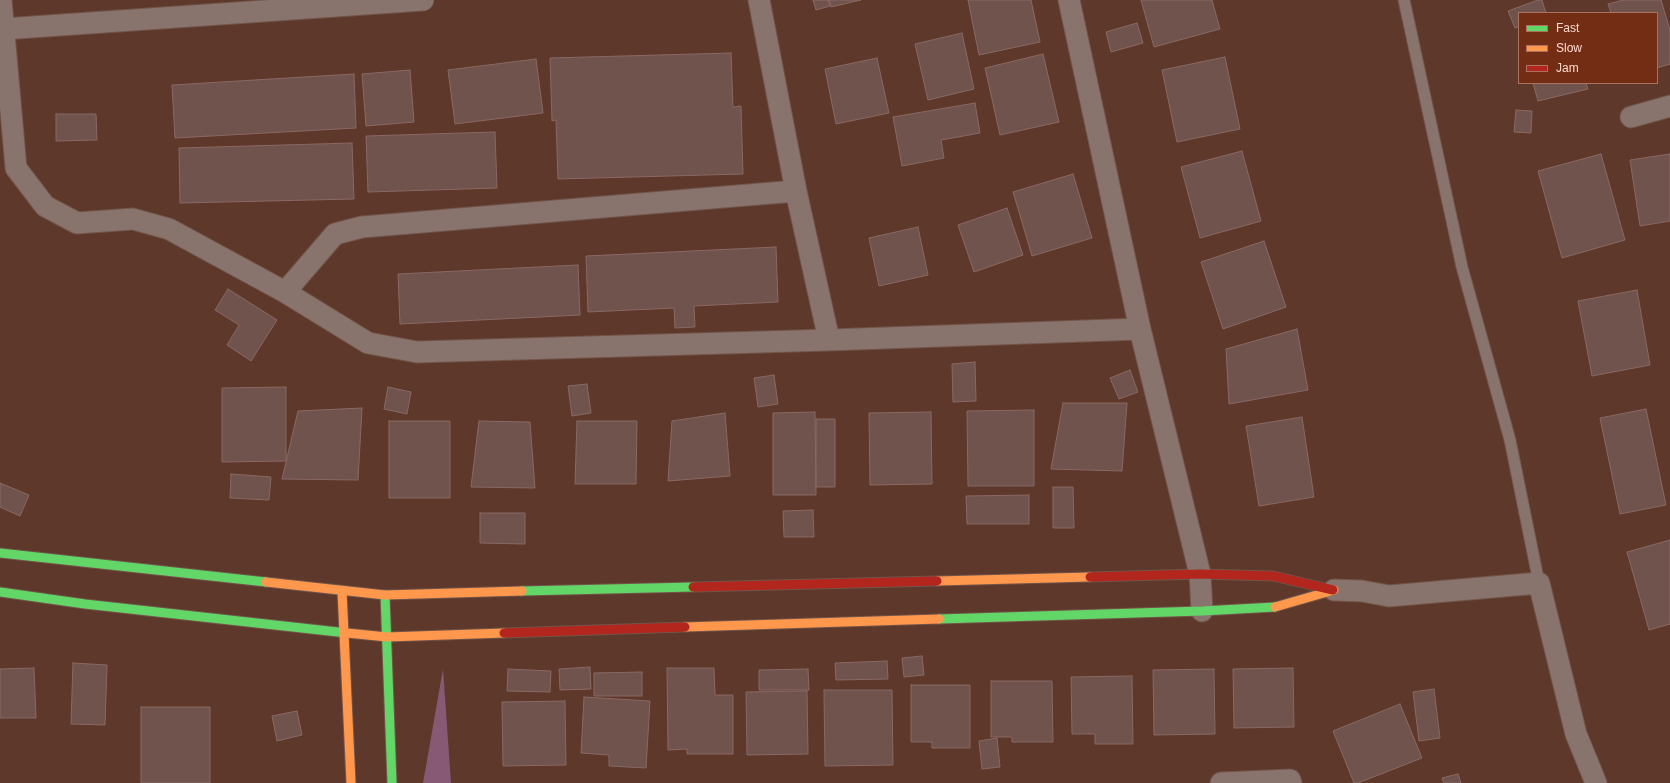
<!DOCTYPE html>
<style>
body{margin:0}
#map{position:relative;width:1670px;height:783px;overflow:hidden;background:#5d382b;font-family:Arial,sans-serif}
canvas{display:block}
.legend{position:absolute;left:1518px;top:12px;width:140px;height:72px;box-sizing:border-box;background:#732d15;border:1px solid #aa725f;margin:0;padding:5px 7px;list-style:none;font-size:12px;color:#fddace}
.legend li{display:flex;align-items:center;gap:8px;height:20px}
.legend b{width:20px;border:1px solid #aa725f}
</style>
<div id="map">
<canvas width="1670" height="783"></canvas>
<ul class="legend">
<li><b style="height:5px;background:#63d668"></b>Fast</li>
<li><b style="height:5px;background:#ff974d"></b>Slow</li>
<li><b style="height:5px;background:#b3261e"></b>Jam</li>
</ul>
</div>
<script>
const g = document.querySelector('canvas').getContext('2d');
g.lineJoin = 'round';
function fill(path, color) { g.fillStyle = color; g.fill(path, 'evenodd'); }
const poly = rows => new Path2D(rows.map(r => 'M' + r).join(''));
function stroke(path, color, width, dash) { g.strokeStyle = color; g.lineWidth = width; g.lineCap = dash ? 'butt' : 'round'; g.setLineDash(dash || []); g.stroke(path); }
const green = poly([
 [443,669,451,783,423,783]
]);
const building = poly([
 [813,0,828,0,830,6,816,10,813,0],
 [829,0,861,0,831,7,829,0],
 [968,0,1031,0,1040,42,979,55,968,0],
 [1141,0,1212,0,1220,29,1154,47,1141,0],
 [1538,0,1542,0,1546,13,1519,13,1519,27,1515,28,1508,11,1538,0],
 [1623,0,1661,0,1670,30,1670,64,1657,68,1657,13,1611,13,1608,4,1623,0],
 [1137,23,1143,43,1111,52,1106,32,1137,23],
 [962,33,974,89,928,100,915,44,962,33],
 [731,53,733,107,741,106,743,174,558,179,556,120,552,121,550,58,731,53],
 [1043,54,1059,122,1000,135,985,68,1043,54],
 [1225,57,1240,129,1177,142,1162,70,1225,57],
 [877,58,889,113,836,124,825,69,877,58],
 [536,59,543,113,455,124,448,70,536,59],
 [410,70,414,122,366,126,362,74,410,70],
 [354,74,356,128,175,138,172,85,354,74],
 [1533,83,1586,83,1588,89,1538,101,1533,83],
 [975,103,980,133,941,140,944,158,902,166,893,117,975,103],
 [1516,110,1532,111,1531,133,1514,132,1516,110],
 [56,114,96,114,97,140,56,141,56,114],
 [495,132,497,188,368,192,366,136,495,132],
 [352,143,354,199,180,203,179,148,352,143],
 [1242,151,1261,221,1200,238,1181,167,1242,151],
 [1601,154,1625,240,1562,258,1538,171,1601,154],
 [1670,154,1670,221,1640,226,1630,160,1670,154],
 [1073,174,1092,238,1032,256,1013,192,1073,174],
 [1007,208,1023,255,974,272,958,225,1007,208],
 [918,227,928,275,879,286,869,238,918,227],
 [1264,241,1286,307,1223,329,1201,262,1264,241],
 [776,247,778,302,694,306,695,327,675,328,674,308,588,312,586,256,776,247],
 [578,265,580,315,400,324,398,274,578,265],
 [228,289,277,320,251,361,227,345,239,325,215,310,228,289],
 [1637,290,1650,365,1592,376,1578,301,1637,290],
 [1297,329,1308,390,1229,404,1226,349,1297,329],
 [975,362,976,401,953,402,952,364,975,362],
 [1130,370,1138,392,1119,399,1110,378,1130,370],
 [774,375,778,404,758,407,754,378,774,375],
 [587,384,591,413,572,416,568,386,587,384],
 [286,387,286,461,222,462,222,388,286,387],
 [388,387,411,392,407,414,384,409,388,387],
 [1063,403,1127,403,1122,471,1051,469,1063,403],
 [362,408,358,480,282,479,298,411,362,408],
 [1646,409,1666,505,1620,514,1600,418,1646,409],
 [1034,410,1034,486,968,486,967,411,1034,410],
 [815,412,816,495,773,495,773,413,815,412],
 [931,412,932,484,870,485,869,413,931,412],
 [725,413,730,476,668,481,672,421,725,413],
 [1302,417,1314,497,1259,506,1246,426,1302,417],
 [816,419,835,419,835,487,816,487,816,419],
 [389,421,450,421,450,498,389,498,389,421],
 [479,421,530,422,535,488,471,487,479,421],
 [577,421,637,421,636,484,575,484,577,421],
 [231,474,271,477,269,500,230,498,231,474],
 [0,483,29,495,20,516,0,507,0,483],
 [1053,487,1073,487,1074,528,1053,528,1053,487],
 [1029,495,1029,524,967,524,966,496,1029,495],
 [813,510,814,537,784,537,783,511,813,510],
 [480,513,525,513,525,544,480,543,480,513],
 [1670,540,1670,624,1649,630,1627,552,1670,540],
 [922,656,924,675,904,677,902,658,922,656],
 [887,661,888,679,836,680,835,663,887,661],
 [73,663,107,665,105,725,71,724,73,663],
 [590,667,591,689,560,690,559,669,590,667],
 [34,668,36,718,0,718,0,669,34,668],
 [667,668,714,668,715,695,733,695,733,754,687,754,687,749,668,750,667,668],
 [1293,668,1294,727,1234,728,1233,669,1293,668],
 [508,669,551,671,550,692,507,691,508,669],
 [808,669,809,690,759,690,759,670,808,669],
 [1214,669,1215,734,1154,735,1153,670,1214,669],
 [642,672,642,696,594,696,594,673,642,672],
 [1132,676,1133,744,1095,744,1095,734,1072,734,1071,677,1132,676],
 [991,681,1052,681,1053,742,1012,742,1012,737,991,737,991,681],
 [911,685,970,685,970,748,932,748,932,742,911,742,911,685],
 [1434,689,1440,738,1419,741,1413,692,1434,689],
 [824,690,892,690,893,765,825,766,824,690],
 [807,691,808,754,747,755,746,692,807,691],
 [584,697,650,701,646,768,609,766,609,755,581,753,584,697],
 [565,701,566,765,503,766,502,702,565,701],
 [1400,704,1422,758,1358,783,1354,783,1333,731,1400,704],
 [141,707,210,707,210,783,141,783,141,707],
 [297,711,302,735,277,741,272,716,297,711],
 [997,738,1000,767,982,769,979,741,997,738],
 [1458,774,1461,783,1444,783,1442,778,1458,774]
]);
const lane = poly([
 [1404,0,1462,267,1510,440,1539,583]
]);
const street = poly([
 [1,0,16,168,45,206,77,223,133,219,169,229,285,292,368,343,417,352,829,340,1140,329,1069,0],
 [759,0,796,191,829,340],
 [3,29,423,0],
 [1631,117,1670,106],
 [285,292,335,234,362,227,796,191],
 [1140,329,1200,574,1202,611],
 [1334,590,1362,591,1389,596,1539,583,1576,734,1596,783],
 [1221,783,1290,780,1291,783]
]);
const fast = poly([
 [0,553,266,582],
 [522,591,693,587],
 [0,592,85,604,347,633],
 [385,595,392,783],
 [939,619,1202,611,1275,607]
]);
const slow = poly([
 [937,581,1090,577],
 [266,582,385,595,522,591],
 [342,591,351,783],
 [1275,607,1334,590],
 [685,627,939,619],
 [347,633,387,637,504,633]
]);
const jam = poly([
 [1090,577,1200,574,1273,576,1333,590],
 [693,587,937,581],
 [504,633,685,627]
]);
fill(green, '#885975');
fill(building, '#71534d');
stroke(building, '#8a6863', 1);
stroke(lane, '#725449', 13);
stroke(street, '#725449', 23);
stroke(fast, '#725449', 11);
stroke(slow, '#725449', 11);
stroke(jam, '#725449', 11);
stroke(lane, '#88746c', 11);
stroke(street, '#88746c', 21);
stroke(fast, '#63d668', 9);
stroke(slow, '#ff974d', 9);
stroke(jam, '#b3261e', 9);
</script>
